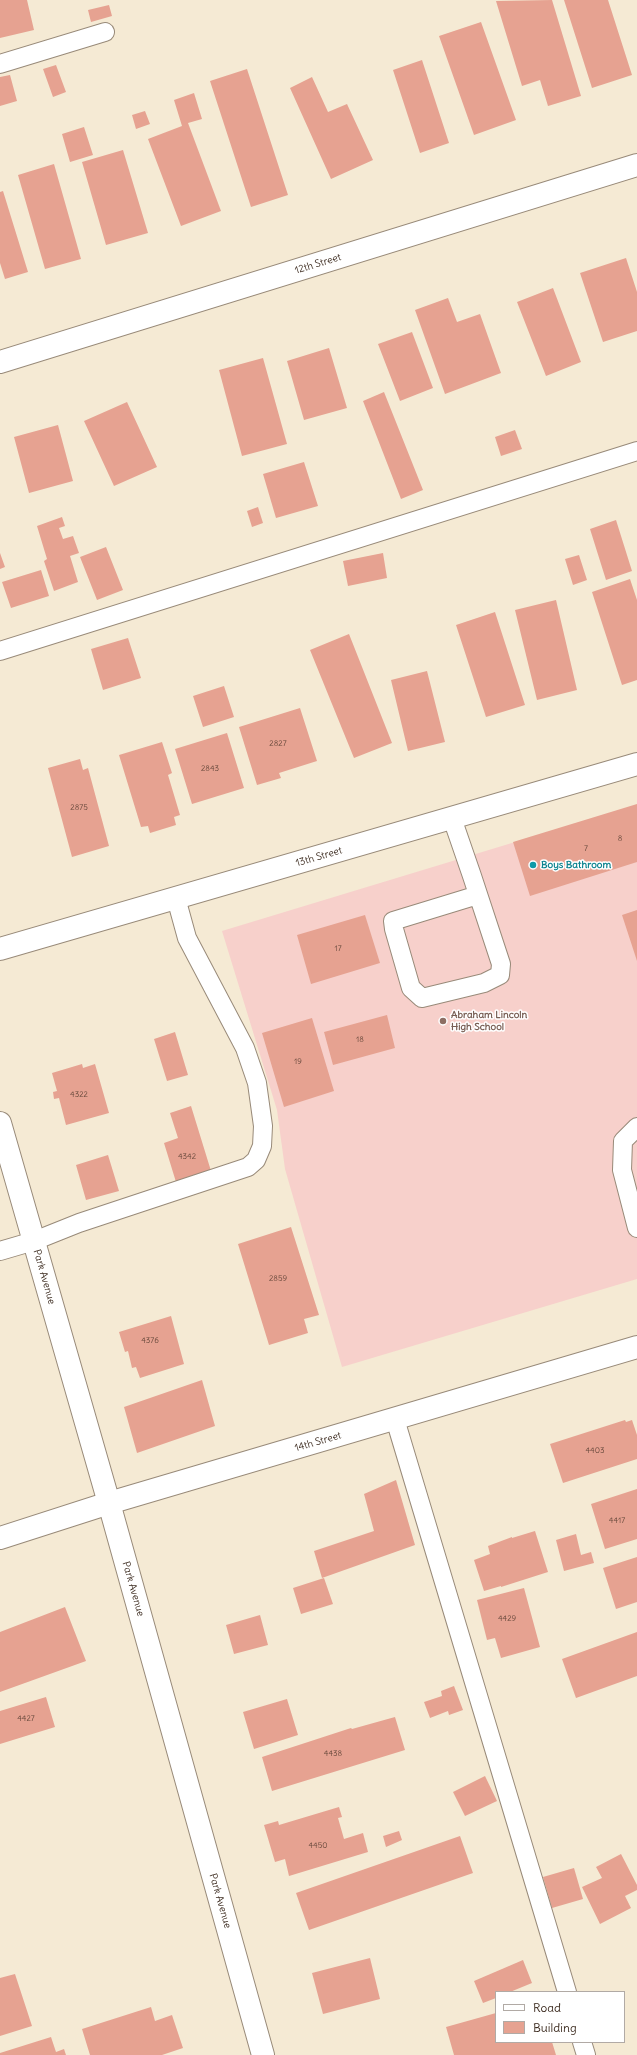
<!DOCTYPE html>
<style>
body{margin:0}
#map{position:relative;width:637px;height:2055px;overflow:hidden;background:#f5ead4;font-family:Delius,sans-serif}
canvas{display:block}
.legend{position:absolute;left:495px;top:1991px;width:130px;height:52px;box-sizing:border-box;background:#fff;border:1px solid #b1aaa5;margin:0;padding:5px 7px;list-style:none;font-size:12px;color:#3b2a1e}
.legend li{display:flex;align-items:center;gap:8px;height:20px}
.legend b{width:20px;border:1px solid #b1aaa5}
</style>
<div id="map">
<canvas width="637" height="2055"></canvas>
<ul class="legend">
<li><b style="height:5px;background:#fff"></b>Road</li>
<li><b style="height:11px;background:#e6a291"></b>Building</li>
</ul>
</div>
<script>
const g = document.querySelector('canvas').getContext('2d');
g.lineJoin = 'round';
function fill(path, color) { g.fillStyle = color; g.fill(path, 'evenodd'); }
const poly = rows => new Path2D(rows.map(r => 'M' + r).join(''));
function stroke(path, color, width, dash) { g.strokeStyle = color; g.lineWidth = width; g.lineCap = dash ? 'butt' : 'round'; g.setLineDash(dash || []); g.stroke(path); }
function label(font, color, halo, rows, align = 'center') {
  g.font = font + ' Delius,sans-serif'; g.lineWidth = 3; g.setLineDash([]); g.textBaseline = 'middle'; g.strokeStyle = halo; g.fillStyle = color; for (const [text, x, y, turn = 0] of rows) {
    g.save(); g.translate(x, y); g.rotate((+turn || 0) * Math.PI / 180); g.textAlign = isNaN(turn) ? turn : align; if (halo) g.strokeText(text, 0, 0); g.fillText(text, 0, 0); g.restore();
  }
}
const built = poly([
 [637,805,637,1279,342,1367,285,1169,277,1110,222,931]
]);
const building = poly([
 [0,0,27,0,34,30,0,38],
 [552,0,581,96,548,106,540,80,522,86,496,1],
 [564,0,608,0,632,75,592,88],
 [109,5,112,16,91,22,88,10],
 [481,22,516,120,474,135,439,36],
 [422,60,449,143,420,153,393,70],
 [56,65,66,92,53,97,43,69],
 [247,69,288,195,251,207,210,81],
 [10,75,17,101,0,106,0,77],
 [312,77,328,112,347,104,373,160,331,179,290,88],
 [194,93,202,119,188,123,221,211,181,226,148,139,182,126,174,100],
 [145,111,150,124,136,129,132,115],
 [84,127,93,155,70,162,62,134],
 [123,150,148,233,106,245,82,162],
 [54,164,81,259,45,269,18,175],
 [3,191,28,272,5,279,0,263,0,192],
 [626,258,637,292,637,331,603,342,580,273],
 [553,288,581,362,546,376,517,302],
 [448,298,457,322,480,314,501,373,445,394,415,310],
 [412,332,433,388,400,401,378,344],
 [329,348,347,408,304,420,287,361],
 [263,358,287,444,242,456,219,370],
 [384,392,423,490,401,499,363,401],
 [127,402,157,467,114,486,84,421],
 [58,425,73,481,29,493,14,437],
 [515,430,522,449,501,456,495,437],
 [304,462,318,506,276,518,263,474],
 [258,507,263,523,252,527,247,511],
 [62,517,65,526,59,528,63,539,73,536,79,553,70,556,78,582,54,591,44,561,47,559,37,526],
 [616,520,632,571,606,580,590,529],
 [106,547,123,590,97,600,80,557],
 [0,553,5,567,0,569],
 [383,553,387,578,348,586,343,561],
 [579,555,587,580,573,585,565,559],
 [41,570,49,596,11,608,2,582],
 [630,579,637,600,637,680,622,685,592,592],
 [556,600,577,690,537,700,515,610],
 [495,612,525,705,486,717,456,625],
 [349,634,392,743,354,758,310,650],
 [128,638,141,678,103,690,91,649],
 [427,671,445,742,408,751,391,680],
 [224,686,234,717,203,727,193,696],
 [300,708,317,761,279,773,281,778,257,785,239,727],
 [227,733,244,788,192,804,175,749],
 [162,742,172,773,168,775,180,815,174,817,176,825,150,833,148,826,141,827,119,755],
 [80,759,83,770,88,768,109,846,72,857,48,768],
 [637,804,637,862,530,896,513,842],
 [637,910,637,961,622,915],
 [365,915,380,963,311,984,297,935],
 [387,1015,395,1048,333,1065,324,1032],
 [312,1018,334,1091,284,1107,262,1033],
 [175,1032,188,1075,167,1081,154,1039],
 [82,1064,83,1068,95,1064,109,1113,66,1125,59,1098,54,1099,53,1092,57,1091,52,1073],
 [191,1106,211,1171,176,1182,164,1143,178,1138,170,1113],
 [108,1155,119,1191,86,1200,76,1165],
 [291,1227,319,1315,304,1319,308,1333,269,1345,238,1244],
 [171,1316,184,1364,140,1378,136,1367,132,1368,128,1351,125,1352,119,1332],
 [202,1380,215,1426,137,1453,124,1407],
 [625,1420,626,1422,632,1420,637,1435,637,1459,563,1483,550,1444],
 [396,1480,415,1545,322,1578,314,1551,374,1531,364,1494],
 [637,1489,637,1539,605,1549,591,1504],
 [535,1531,548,1572,501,1587,501,1586,484,1591,474,1560,490,1554,488,1546,512,1537,512,1538],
 [576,1534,581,1555,591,1552,594,1563,564,1571,556,1540],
 [637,1557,637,1602,616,1609,603,1568],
 [324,1578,333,1604,301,1614,293,1588],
 [524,1588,540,1647,501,1658,495,1638,487,1640,477,1600],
 [65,1607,86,1661,0,1692,0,1632],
 [260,1615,268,1645,234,1654,226,1625],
 [637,1632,637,1676,576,1698,562,1659],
 [454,1686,463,1710,449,1715,448,1711,430,1718,424,1702,442,1696,441,1691],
 [46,1697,55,1727,0,1744,0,1711],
 [287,1699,298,1735,254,1749,243,1712],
 [395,1717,405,1750,272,1791,262,1757,351,1728,352,1729],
 [485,1776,497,1801,465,1816,453,1792],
 [339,1807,342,1817,338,1818,344,1839,363,1833,368,1852,289,1876,285,1859,275,1862,264,1825,278,1821,279,1825],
 [399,1831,402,1840,386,1847,383,1836],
 [460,1836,473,1873,309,1930,296,1893],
 [621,1854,637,1885,637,1890,625,1896,631,1908,600,1924,582,1887,602,1878,596,1867],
 [574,1868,583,1899,552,1908,543,1877],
 [370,1958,380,1999,323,2014,312,1973],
 [523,1960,532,1983,510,1992,496,1992,496,1998,483,2003,474,1981],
 [15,1974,32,2026,0,2036,0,1978],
 [151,2007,155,2021,172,2015,183,2048,162,2055,90,2055,82,2029],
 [496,2013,496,2042,552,2042,556,2055,454,2055,446,2027],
 [51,2037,56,2052,64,2049,66,2055,0,2055,0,2053]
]);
const lane = poly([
 [0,64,105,32],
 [0,651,637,451],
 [452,818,472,876,501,964,500,975,484,983,422,998,411,988,394,929,393,921,478,895],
 [637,1127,623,1141,622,1170,637,1228],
 [0,1251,34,1241,79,1223,248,1167,256,1160,262,1146,263,1126,257,1083,245,1048,187,938,176,898],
 [395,1419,567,1992],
 [582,2042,586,2055]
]);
const street = poly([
 [0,362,637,165],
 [0,949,637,764]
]);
const secondary = poly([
 [0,1123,109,1503,263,2055]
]);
const primary = poly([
 [0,1538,109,1503,637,1347]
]);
const markers = [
 [533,865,4,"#0f9aa8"],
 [443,1021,4,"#8d6e63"]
];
const numberNames = [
 ["2827",278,744],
 ["2843",210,769],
 ["2875",79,808],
 ["8",620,839],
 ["7",586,849],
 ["17",338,949],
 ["18",360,1040],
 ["19",298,1062],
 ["4322",79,1095],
 ["4342",187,1157],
 ["2859",278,1279],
 ["4376",150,1341],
 ["4403",595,1451],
 ["4417",617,1521],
 ["4429",507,1619],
 ["4427",26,1719],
 ["4438",333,1754],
 ["4450",318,1846]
];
const streetNames = [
 ["12th Street",318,264,-17],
 ["13th Street",319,857,-16],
 ["Park Avenue",44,1277,74],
 ["14th Street",318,1442,-16],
 ["Park Avenue",133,1589,74],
 ["Park Avenue",220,1901,74]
];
const cultureNames = [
 ["Boys Bathroom",541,865]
];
const educationNames = [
 ["Abraham Lincoln",451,1015],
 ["High School",451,1027]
];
fill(built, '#f7d0cb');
fill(building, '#e6a291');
stroke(lane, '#988a79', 20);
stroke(street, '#988a79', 24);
stroke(secondary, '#988a79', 24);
stroke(primary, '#988a79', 24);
stroke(lane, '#fff', 18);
stroke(street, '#fff', 22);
stroke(secondary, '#fff', 22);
stroke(primary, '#fff', 22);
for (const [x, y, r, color] of markers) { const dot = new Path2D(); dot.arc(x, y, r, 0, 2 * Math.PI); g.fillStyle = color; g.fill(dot); stroke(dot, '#fff', 1.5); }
label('8px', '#66483b', null, numberNames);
label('10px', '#3b2a1e', '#fff', streetNames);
label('bold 10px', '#0d838f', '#fff', cultureNames, 'left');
label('bold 10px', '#785e54', '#fff', educationNames, 'left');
</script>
